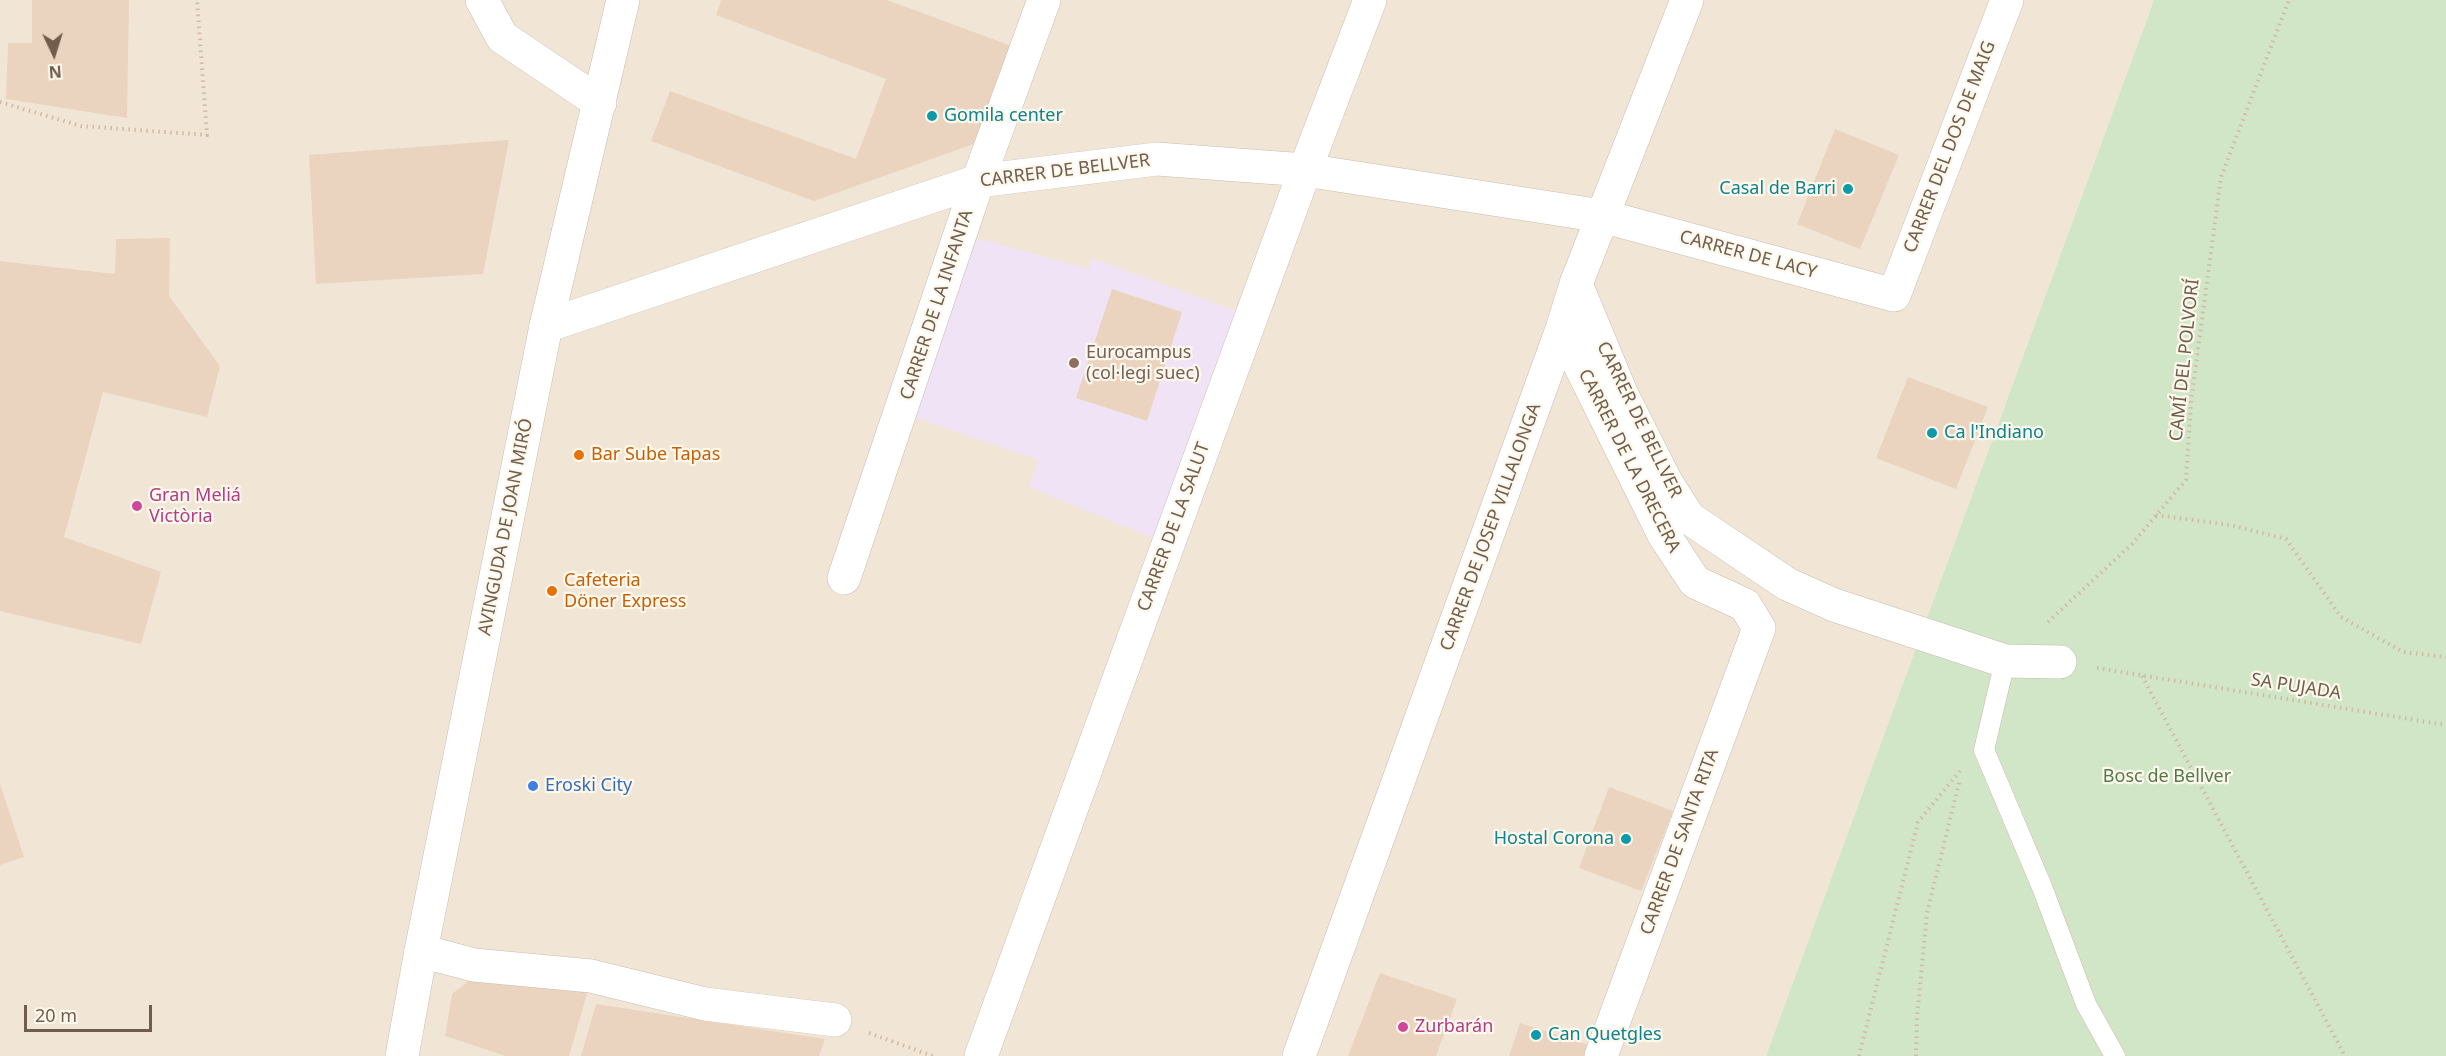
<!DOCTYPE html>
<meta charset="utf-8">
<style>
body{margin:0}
#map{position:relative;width:2446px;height:1056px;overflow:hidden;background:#faf4e6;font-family:"Noto Sans",sans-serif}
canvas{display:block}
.north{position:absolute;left:24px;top:24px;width:60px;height:60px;-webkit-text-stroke:4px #fdf8ec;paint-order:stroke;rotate:176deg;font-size:16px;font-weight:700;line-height:24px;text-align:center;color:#705d4e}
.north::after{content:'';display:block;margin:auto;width:21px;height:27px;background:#705d4e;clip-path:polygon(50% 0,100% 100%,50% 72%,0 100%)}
.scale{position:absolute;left:24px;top:1005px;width:128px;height:27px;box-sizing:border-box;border:3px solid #705d4e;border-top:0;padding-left:8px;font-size:18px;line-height:21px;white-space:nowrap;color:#705d4e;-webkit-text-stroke:4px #fdf8ec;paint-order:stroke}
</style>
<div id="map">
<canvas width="2446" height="1056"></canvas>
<div class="north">N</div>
<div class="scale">20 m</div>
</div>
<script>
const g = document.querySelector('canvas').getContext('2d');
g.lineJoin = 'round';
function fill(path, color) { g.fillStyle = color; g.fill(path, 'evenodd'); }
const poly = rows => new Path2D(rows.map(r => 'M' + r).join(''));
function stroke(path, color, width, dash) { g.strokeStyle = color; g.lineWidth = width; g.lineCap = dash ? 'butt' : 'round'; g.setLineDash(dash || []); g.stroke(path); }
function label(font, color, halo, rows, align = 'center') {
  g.font = font + ' "Noto Sans",sans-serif'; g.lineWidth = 4.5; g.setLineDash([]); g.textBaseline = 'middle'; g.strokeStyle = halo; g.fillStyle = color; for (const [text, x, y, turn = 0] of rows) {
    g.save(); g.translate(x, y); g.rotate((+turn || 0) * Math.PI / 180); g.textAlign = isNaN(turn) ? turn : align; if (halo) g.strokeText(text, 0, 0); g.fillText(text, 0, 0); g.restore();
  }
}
const residential = poly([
 [0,0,2154,0,1766,1056,0,1056]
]);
const education = poly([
 [976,238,1089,269,1092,258,1239,312,1155,539,1029,487,1038,460,908,415]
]);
const green = poly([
 [2154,0,2446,0,2446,1056,1766,1056]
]);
const building = poly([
 [32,0,129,0,127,118,6,99,8,43,32,43],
 [721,0,887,0,1017,48,982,141,814,201,651,141,670,91,856,159,886,79,716,15],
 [1835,129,1899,155,1860,249,1797,224],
 [509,140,483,274,316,284,309,155],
 [170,238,169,296,220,366,207,417,103,392,64,537,161,572,141,644,0,611,0,261,115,274,116,239],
 [1112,289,1182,312,1147,421,1076,398],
 [1908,377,1988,407,1956,489,1876,458],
 [0,784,24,857,0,865],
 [1609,787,1673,811,1641,891,1579,868],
 [1380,973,1457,999,1436,1056,1348,1056],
 [475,976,589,987,569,1056,505,1056,445,1036,452,994],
 [596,1004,825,1039,819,1056,581,1056],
 [1520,1023,1595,1047,1591,1056,1509,1056]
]);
const path = poly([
 [0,102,81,126,207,135,197,0],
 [2156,515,2230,525,2286,539,2341,617,2403,652,2446,657],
 [2048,622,2132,544,2186,480,2191,402,2221,177,2289,0],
 [2097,668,2446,725],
 [2142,676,2345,1056],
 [869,1033,933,1056],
 [1859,1056,1918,822,1960,771],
 [1916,1056,1917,1017,1927,913,1960,779]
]);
const service = poly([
 [2005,661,1984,750,2042,887,2086,1004,2115,1056]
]);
const minor = poly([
 [482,0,502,37,600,103],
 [1576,284,1622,395,1666,482,1689,518,1787,584,1834,605,2005,661,2060,662],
 [546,326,978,181,1157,159,1305,170,1602,216,1894,295,2007,0],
 [1562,329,1664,535,1695,582,1745,605,1759,628,1601,1056],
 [844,578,978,181,1044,0],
 [421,951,474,965,591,976,705,1004,835,1020],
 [981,1056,1305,170,1370,0],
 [1299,1056,1562,329,1576,284,1687,0]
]);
const tertiary = poly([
 [402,1056,421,951,546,326,623,0]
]);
const markers = [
 [932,116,6,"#0f9aa8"],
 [1848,189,6,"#0f9aa8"],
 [1074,363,6,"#8d6e63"],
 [1932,433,6,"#0f9aa8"],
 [579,455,6,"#e8710a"],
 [137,506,6,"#d1479c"],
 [552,591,6,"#e8710a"],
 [533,786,6,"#3f7fe0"],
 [1626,839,6,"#0f9aa8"],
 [1403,1027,6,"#d1479c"],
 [1536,1035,6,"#0f9aa8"]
];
const cultureNames = [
 ["Gomila center",944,116],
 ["Casal de Barri",1836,189,"right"],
 ["Ca l'Indiano",1944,433],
 ["Hostal Corona",1614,839,"right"],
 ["Can Quetgles",1548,1035]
];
const streetNames = [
 ["CARRER DEL DOS DE MAIG",1950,147,-69],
 ["CARRER DE BELLVER",1065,171,-7],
 ["CARRER DE LACY",1748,255,15],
 ["CARRER DE LA INFANTA",937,305,-72],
 ["CAMÍ DEL POLVORÍ",2185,360,-84],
 ["CARRER DE BELLVER",1639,420,64],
 ["CARRER DE LA DRECERA",1629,461,63],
 ["AVINGUDA DE JOAN MIRÓ",506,527,-79],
 ["CARRER DE LA SALUT",1174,527,-70],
 ["CARRER DE JOSEP VILLALONGA",1491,527,-70],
 ["SA PUJADA",2296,687,9],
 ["CARRER DE SANTA RITA",1680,842,-70]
];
const educationNames = [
 ["Eurocampus",1086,353],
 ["(col·legi suec)",1086,374]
];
const foodNames = [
 ["Bar Sube Tapas",591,455],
 ["Cafeteria",564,581],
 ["Döner Express",564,602]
];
const hotelNames = [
 ["Gran Meliá",149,496],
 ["Victòria",149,517],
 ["Zurbarán",1415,1027]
];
const parkNames = [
 ["Bosc de Bellver",2167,777]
];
const shopNames = [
 ["Eroski City",545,786]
];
fill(residential, '#f1e6d5');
fill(education, '#f1e3f6');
fill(green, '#d0e6c6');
fill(building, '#ead4bf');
stroke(service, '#cabcad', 21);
stroke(minor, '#cabcad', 34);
stroke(tertiary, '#cabcad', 34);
stroke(path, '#d1b9a4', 4, [1.5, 4.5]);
stroke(service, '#fff', 20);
stroke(minor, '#fff', 33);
stroke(tertiary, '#fff', 33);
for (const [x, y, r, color] of markers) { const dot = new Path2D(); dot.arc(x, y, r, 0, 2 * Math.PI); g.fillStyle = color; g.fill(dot); stroke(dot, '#fdf8ec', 2); }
label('18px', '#0d838f', '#fdf8ec', cultureNames, 'left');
label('18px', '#705d4e', '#fdf8ec', streetNames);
label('18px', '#785e54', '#fdf8ec', educationNames, 'left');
label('18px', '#c56008', '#fdf8ec', foodNames, 'left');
label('18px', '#b23c85', '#fdf8ec', hotelNames, 'left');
label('18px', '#547a4a', '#fdf8ec', parkNames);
label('18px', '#366cbe', '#fdf8ec', shopNames, 'left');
</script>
